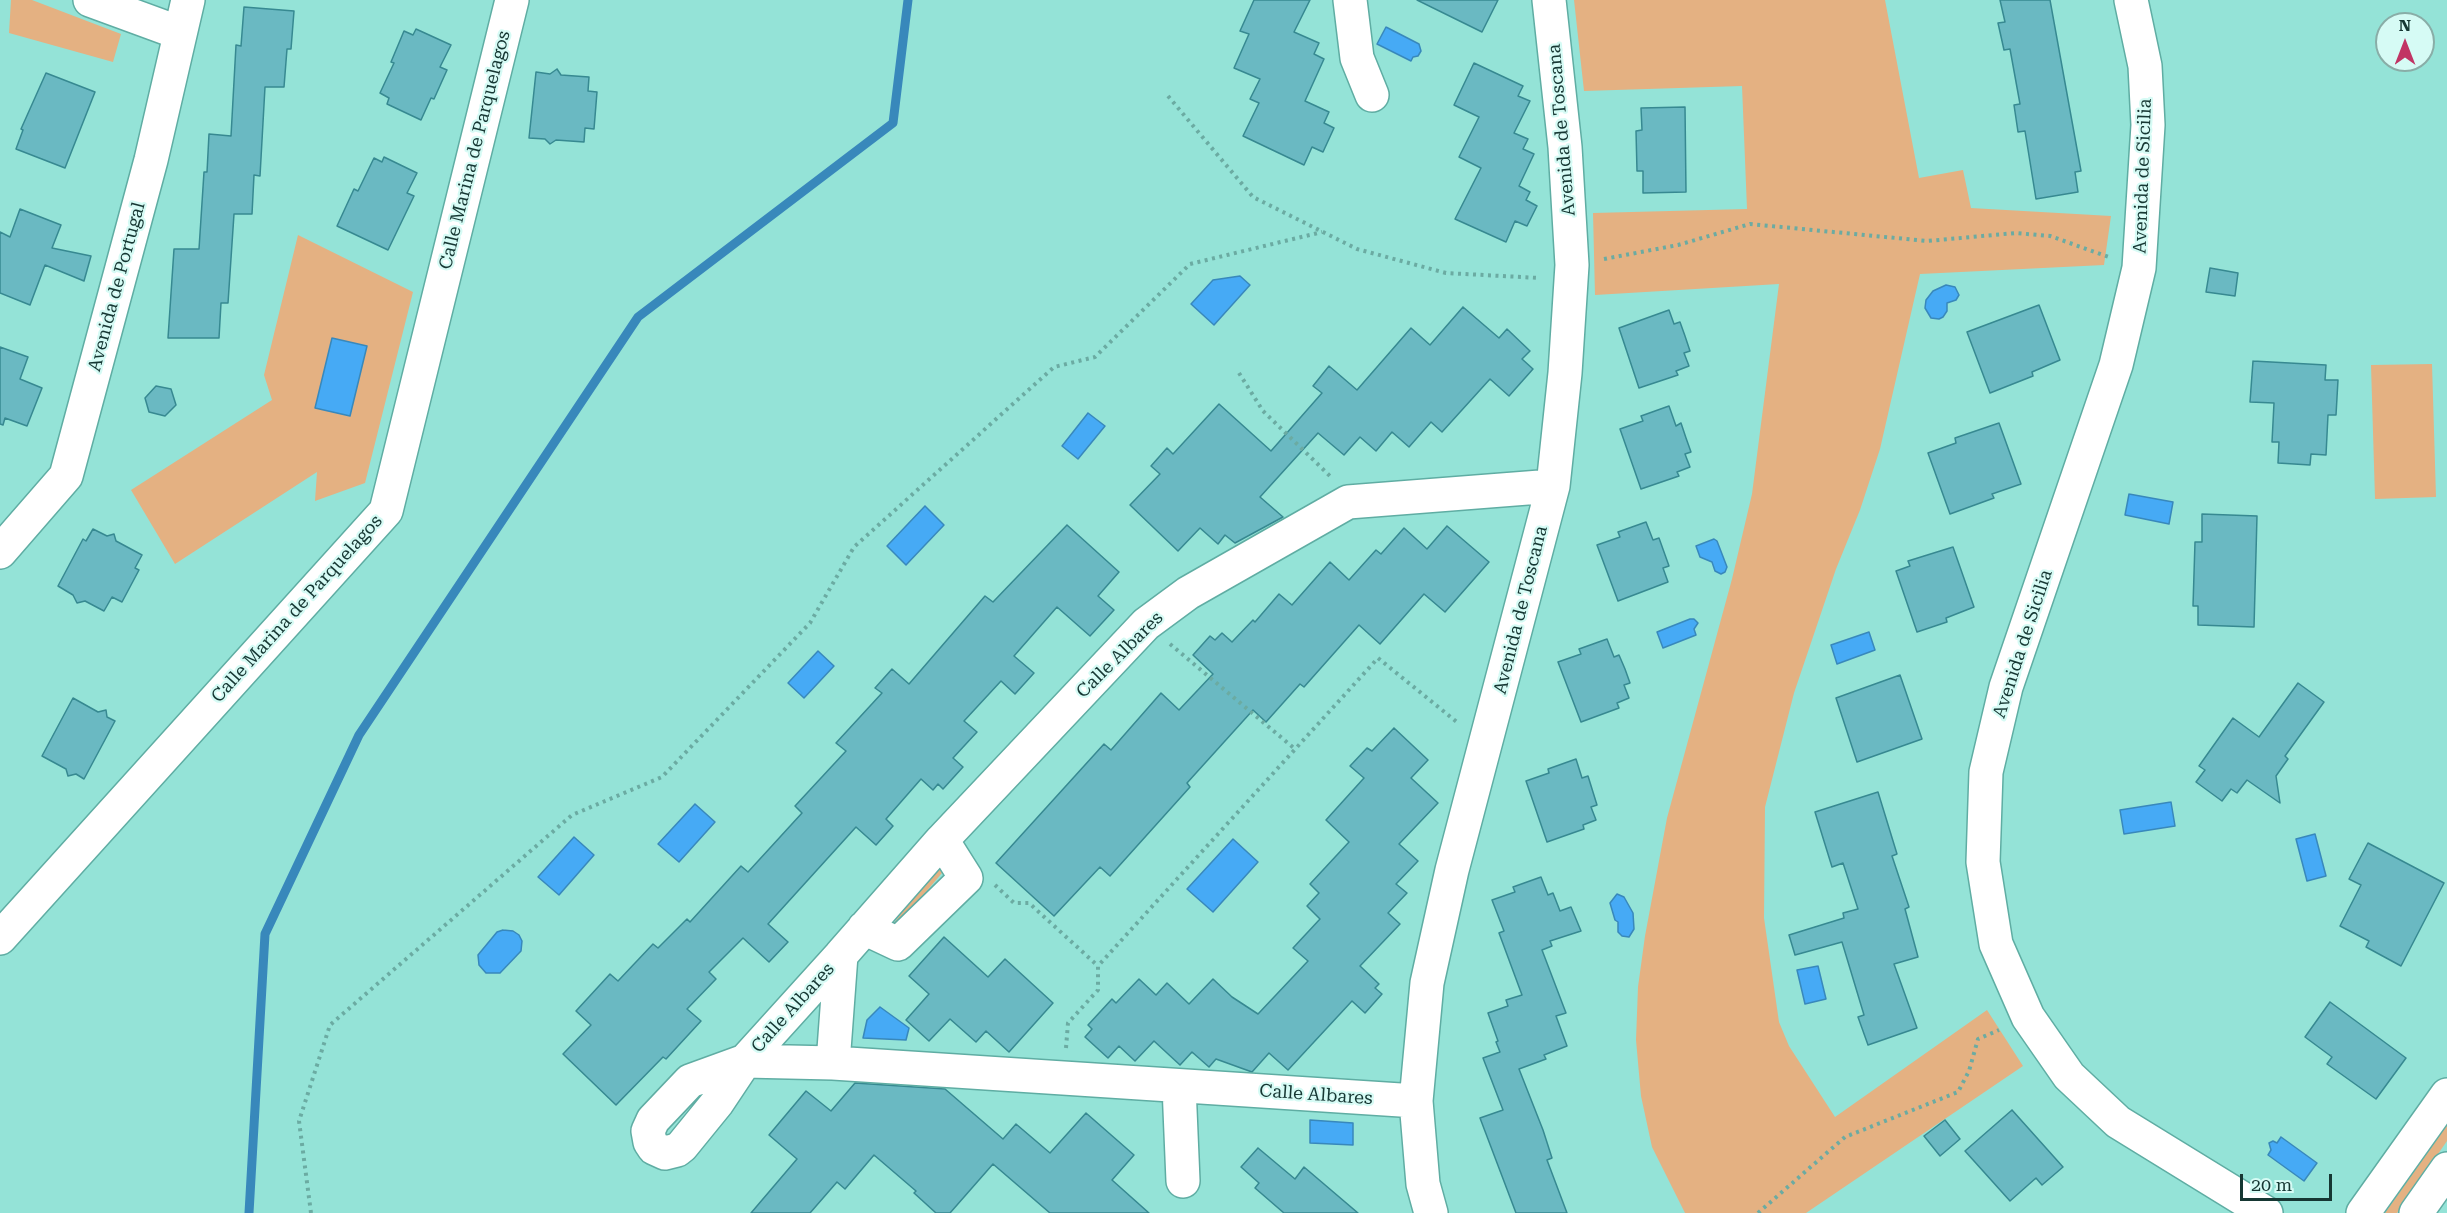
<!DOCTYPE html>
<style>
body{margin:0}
#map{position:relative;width:2447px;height:1213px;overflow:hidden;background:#94e3d7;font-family:"Roboto Serif",serif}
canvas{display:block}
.north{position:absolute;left:2375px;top:12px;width:60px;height:60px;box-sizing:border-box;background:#d6fbf5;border:2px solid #89ada7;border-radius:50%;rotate:0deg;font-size:16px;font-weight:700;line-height:24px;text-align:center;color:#163733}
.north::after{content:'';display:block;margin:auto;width:21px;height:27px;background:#c13464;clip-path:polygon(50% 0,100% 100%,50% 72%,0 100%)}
.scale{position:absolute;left:2240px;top:1174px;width:92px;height:27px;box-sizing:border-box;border:3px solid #163733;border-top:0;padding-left:8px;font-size:18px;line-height:21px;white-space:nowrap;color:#163733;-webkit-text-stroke:4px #d6fbf5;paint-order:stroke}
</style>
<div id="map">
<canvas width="2447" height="1213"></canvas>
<div class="north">N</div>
<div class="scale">20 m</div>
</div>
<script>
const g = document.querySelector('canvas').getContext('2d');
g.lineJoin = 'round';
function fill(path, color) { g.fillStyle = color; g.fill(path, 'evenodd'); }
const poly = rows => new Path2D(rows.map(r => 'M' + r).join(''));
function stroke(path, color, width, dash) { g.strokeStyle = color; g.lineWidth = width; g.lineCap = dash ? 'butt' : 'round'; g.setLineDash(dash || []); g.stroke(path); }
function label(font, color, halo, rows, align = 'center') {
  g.font = font + ' "Roboto Serif",serif'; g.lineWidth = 4.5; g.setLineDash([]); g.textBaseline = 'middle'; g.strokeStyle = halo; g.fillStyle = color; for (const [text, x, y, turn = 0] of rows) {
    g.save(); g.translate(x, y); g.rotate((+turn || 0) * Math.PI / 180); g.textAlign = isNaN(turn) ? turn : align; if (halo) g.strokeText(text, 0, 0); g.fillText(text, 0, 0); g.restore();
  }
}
const green = poly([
 [11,0,32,0,121,34,113,62,9,33],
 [1574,0,1885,0,1919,178,1963,170,1971,208,2111,216,2104,265,1920,274,1880,449,1860,510,1836,569,1794,693,1765,807,1764,918,1779,1022,1789,1046,1835,1117,1987,1010,2023,1066,1806,1213,1685,1213,1652,1147,1641,1096,1636,1040,1638,987,1645,936,1667,818,1732,579,1752,494,1779,284,1595,295,1593,213,1747,209,1742,86,1584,91],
 [298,235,413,292,365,483,315,501,317,472,175,564,131,490,272,400,264,375],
 [2432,364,2436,497,2375,499,2371,365],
 [937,865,942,869,942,873,891,933,888,931],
 [2447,1125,2447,1141,2397,1213,2385,1213]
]);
const water = poly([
 [1386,27,1419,44,1421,51,1418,56,1413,57,1411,61,1377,44,1386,27],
 [1240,276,1250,285,1214,325,1191,304,1213,280,1240,276],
 [1946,285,1955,287,1959,295,1956,300,1947,303,1947,311,1943,317,1939,319,1931,318,1925,308,1926,300,1933,291,1946,285],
 [332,338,367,346,350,416,315,408,332,338],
 [1088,413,1105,426,1078,459,1062,446,1088,413],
 [2129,494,2173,502,2169,524,2125,515,2129,494],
 [925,506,944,525,906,565,887,546,925,506],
 [1714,539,1717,541,1727,567,1725,572,1721,574,1715,571,1712,562,1700,557,1696,546,1714,539],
 [1690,619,1694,619,1698,623,1694,629,1696,635,1663,648,1657,632,1690,619],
 [1869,632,1875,650,1837,664,1831,645,1869,632],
 [818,651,834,666,804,698,788,683,818,651],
 [2171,802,2175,826,2124,834,2120,810,2171,802],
 [695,804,715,822,679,862,658,844,695,804],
 [2315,834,2326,876,2307,881,2296,839,2315,834],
 [574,837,594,855,559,895,538,877,574,837],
 [1233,839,1258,862,1213,912,1187,889,1233,839],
 [1617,894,1624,897,1633,913,1634,929,1629,937,1622,936,1618,932,1618,922,1615,920,1610,903,1617,894],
 [503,930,513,931,519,935,522,941,521,951,500,973,486,973,479,965,478,955,497,932,503,930],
 [1818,966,1826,999,1805,1004,1797,970,1818,966],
 [880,1007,909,1028,906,1040,863,1038,867,1020,880,1007],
 [1310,1120,1353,1123,1353,1145,1310,1143,1310,1120],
 [2281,1137,2317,1163,2304,1181,2268,1155,2271,1150,2269,1143,2273,1141,2277,1143,2281,1137]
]);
const stream = poly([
 [249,1213,265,934,359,735,638,317,893,123,908,0]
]);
const building = poly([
 [1254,0,1310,0,1294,32,1319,43,1314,54,1324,59,1305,101,1329,112,1324,123,1334,128,1323,152,1312,147,1304,165,1243,136,1259,103,1250,99,1260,79,1234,68,1249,34,1240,31,1254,0],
 [1417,0,1498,0,1482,32,1417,0],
 [2000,0,2050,0,2081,171,2075,172,2078,192,2036,199,2025,131,2018,132,2014,105,2020,104,2010,49,2004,50,1998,23,2005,22,2000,0],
 [244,7,294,11,291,49,287,49,284,87,265,87,260,176,254,175,252,214,234,214,228,303,221,303,219,338,168,338,174,249,199,249,204,172,207,172,209,134,231,136,236,45,241,46,244,7],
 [416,29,451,45,440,67,447,70,434,99,431,98,421,120,387,104,389,98,380,93,394,63,391,62,404,31,413,35,416,29],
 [1474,63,1523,86,1518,96,1530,101,1514,133,1528,139,1523,149,1534,154,1519,186,1530,192,1526,200,1537,206,1527,226,1515,221,1506,242,1455,219,1481,168,1459,157,1479,117,1454,105,1474,63],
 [557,69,561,75,589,77,588,91,597,92,594,129,585,128,584,142,556,140,550,144,545,139,529,138,536,72,550,74,557,69],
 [46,73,95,92,65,168,16,149,23,130,21,129,46,73],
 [1685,107,1686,192,1643,193,1643,171,1637,171,1636,131,1642,130,1641,108,1685,107],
 [384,157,417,173,407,193,414,196,388,250,337,226,354,189,358,191,374,158,382,162,384,157],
 [20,209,61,225,52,248,91,256,84,281,45,265,30,305,0,293,0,232,10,237,20,209],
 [2210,268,2238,273,2235,296,2206,292,2210,268],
 [2039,305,2060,360,2032,372,2033,376,1990,393,1967,332,2039,305],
 [1463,307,1499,338,1507,329,1530,351,1522,359,1533,369,1509,396,1490,379,1442,432,1431,422,1409,447,1392,432,1376,451,1360,437,1344,455,1318,433,1260,497,1283,517,1235,543,1225,535,1218,544,1200,528,1178,551,1130,505,1160,474,1151,466,1167,448,1173,454,1219,404,1271,451,1322,393,1313,386,1329,366,1357,390,1411,328,1430,345,1463,307],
 [1669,310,1674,324,1680,322,1685,336,1690,351,1684,353,1689,366,1676,371,1678,375,1639,388,1619,328,1669,310],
 [0,347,28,357,20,379,42,388,27,426,5,418,3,425,0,424,0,347],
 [2253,361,2326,365,2325,380,2338,380,2336,415,2328,415,2326,455,2311,454,2310,465,2278,463,2279,442,2272,442,2274,403,2250,402,2253,361],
 [156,386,171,389,176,405,165,416,149,412,145,398,156,386],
 [1669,406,1676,426,1681,423,1686,438,1691,452,1685,454,1690,467,1677,472,1679,476,1641,489,1620,429,1643,421,1641,416,1669,406],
 [1999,423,2021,484,1992,494,1994,498,1950,514,1928,453,1956,443,1955,438,1999,423],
 [2202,514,2257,516,2254,627,2198,625,2198,606,2193,606,2195,542,2202,542,2202,514],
 [1646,522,1653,540,1659,538,1669,566,1663,568,1668,582,1618,601,1597,545,1620,537,1618,532,1646,522],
 [1067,525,1119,572,1098,596,1114,610,1090,636,1057,607,1014,656,1034,673,1015,694,1001,681,964,721,977,732,953,758,963,767,943,789,938,784,933,790,921,779,886,819,893,826,876,845,856,827,768,924,788,942,769,962,743,938,709,972,716,979,687,1009,701,1021,666,1059,663,1057,616,1105,563,1054,591,1025,576,1011,610,974,618,981,653,944,658,948,687,919,690,922,741,866,748,872,802,813,795,806,846,751,836,743,882,693,875,688,892,669,909,684,985,596,993,602,1067,525],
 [1447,526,1489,562,1445,612,1424,594,1380,644,1359,625,1304,687,1300,684,1266,722,1253,710,1187,783,1190,787,1110,876,1100,867,1054,916,996,863,1104,744,1111,750,1161,693,1179,710,1213,674,1193,655,1210,636,1215,640,1222,633,1232,642,1253,620,1255,622,1279,594,1292,605,1330,562,1349,580,1376,550,1381,554,1404,528,1427,549,1447,526],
 [93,529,107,536,114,534,116,541,142,555,135,568,139,570,122,602,112,597,104,611,85,601,77,603,73,595,58,586,83,539,86,541,93,529],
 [1953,547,1974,607,1946,618,1947,622,1917,632,1896,571,1910,566,1908,561,1953,547],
 [1607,639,1614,657,1619,655,1625,669,1630,683,1624,685,1629,698,1617,703,1619,708,1581,722,1558,662,1581,654,1579,649,1607,639],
 [1900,675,1922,739,1857,762,1836,698,1900,675],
 [2298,683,2324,702,2285,756,2288,759,2276,776,2280,803,2247,780,2237,793,2231,789,2222,801,2196,782,2205,770,2199,766,2233,718,2259,737,2298,683],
 [73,698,98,712,106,710,107,717,115,721,84,779,76,774,68,776,66,769,42,756,73,698],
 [1394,728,1428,760,1411,778,1438,803,1399,844,1418,861,1396,884,1407,893,1388,913,1400,924,1360,966,1379,984,1375,988,1382,994,1365,1013,1352,1001,1288,1070,1269,1053,1252,1072,1216,1059,1209,1067,1192,1052,1180,1065,1154,1041,1135,1061,1119,1046,1108,1058,1085,1037,1092,1029,1088,1025,1112,999,1116,1003,1139,979,1156,995,1167,983,1189,1004,1213,979,1232,997,1258,1014,1308,961,1293,948,1320,919,1307,906,1319,893,1310,884,1349,842,1326,820,1364,778,1350,766,1367,748,1372,751,1394,728],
 [1576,759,1582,778,1588,776,1597,805,1591,807,1596,820,1583,825,1584,829,1547,842,1526,781,1549,773,1548,769,1576,759],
 [1878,792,1897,854,1892,856,1909,907,1905,909,1918,957,1894,964,1917,1028,1868,1045,1858,1017,1864,1015,1842,942,1795,955,1789,935,1844,918,1843,913,1858,909,1843,863,1832,867,1815,812,1878,792],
 [2368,843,2444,883,2401,966,2366,947,2369,941,2340,926,2361,885,2349,879,2368,843],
 [1541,877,1548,895,1553,893,1560,911,1571,907,1581,931,1550,941,1552,946,1542,950,1566,1013,1556,1016,1567,1046,1544,1055,1546,1059,1519,1069,1543,1130,1552,1158,1547,1160,1567,1213,1516,1213,1480,1118,1503,1110,1483,1058,1500,1052,1496,1042,1498,1041,1488,1013,1508,1006,1506,1000,1522,995,1499,933,1504,931,1492,900,1515,892,1513,887,1541,877],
 [944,937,988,977,1005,959,1053,1003,1009,1052,986,1031,976,1042,950,1019,929,1041,906,1020,929,994,909,976,944,937],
 [2330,1002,2406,1058,2376,1099,2327,1064,2332,1057,2305,1037,2330,1002],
 [855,1083,945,1089,1003,1139,1016,1124,1050,1153,1086,1113,1134,1155,1112,1180,1149,1213,1050,1213,993,1164,950,1213,936,1213,914,1193,916,1191,874,1155,845,1189,837,1182,810,1213,751,1213,797,1159,769,1135,806,1091,831,1111,855,1083],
 [2012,1110,2063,1167,2042,1185,2036,1178,2010,1201,1965,1151,2012,1110],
 [1945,1120,1960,1139,1940,1156,1924,1136,1945,1120],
 [1258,1148,1295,1179,1304,1167,1358,1213,1284,1213,1255,1188,1259,1183,1241,1167,1258,1148]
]);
const path = poly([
 [1168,96,1253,197,1357,249,1446,273,1540,278],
 [1604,259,1678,245,1750,224,1927,241,2016,233,2050,236,2109,257],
 [1239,373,1263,411,1331,477],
 [1170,644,1295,749],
 [995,885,1014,903,1029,903,1098,966],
 [1066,1048,1068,1023,1098,990,1098,966,1378,658,1458,723],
 [311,1213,299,1121,330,1025,572,815,662,777,810,623,854,547,1054,367,1095,357,1190,264,1322,232],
 [1758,1213,1845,1137,1958,1092,1969,1071,1978,1039,1999,1030]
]);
const minor = poly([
 [90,0,180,33],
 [1350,0,1357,58,1372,95],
 [2131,0,2145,66,2148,125,2139,268,2116,365,2006,687,1986,772,1983,862,1996,944,2028,1017,2069,1076,2118,1122,2266,1213],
 [0,552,66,476,151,160,188,0],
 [864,928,898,944,966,878,942,840],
 [0,938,386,511,512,0],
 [841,955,745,1061,690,1081,653,1120,648,1131,650,1142,654,1148,665,1153,677,1150,682,1146,717,1103,745,1061,833,1063,1416,1101],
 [833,1063,841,955,942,840,1146,624,1188,593,1348,502,1553,486],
 [1179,1086,1183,1181],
 [1431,1213,1423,1184,1416,1101,1427,983,1452,870,1553,486,1565,373,1572,265,1565,147,1549,0],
 [2363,1213,2447,1095],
 [2416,1213,2447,1169]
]);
const streetNames = [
 ["Avenida de Toscana",1562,130,-95],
 ["Calle Marina de Parquelagos",475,150,-76],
 ["Avenida de Sicilia",2143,176,-88],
 ["Avenida de Portugal",117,287,-75],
 ["Calle Marina de Parquelagos",297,609,-48],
 ["Avenida de Toscana",1521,610,-76],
 ["Avenida de Sicilia",2023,644,-72],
 ["Calle Albares",1120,655,-45],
 ["Calle Albares",793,1008,-48],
 ["Calle Albares",1316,1095,4]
];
fill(green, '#e4b182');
fill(water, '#46aaf5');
stroke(water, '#3888bb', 1.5);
stroke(stream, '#3888bb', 9);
fill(building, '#6ab9c2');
stroke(building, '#378991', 1.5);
stroke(minor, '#5fada3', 36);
stroke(path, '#6baba2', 4, [3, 4.5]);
stroke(minor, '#fff', 33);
label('18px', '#163733', '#d6fbf5', streetNames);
</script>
